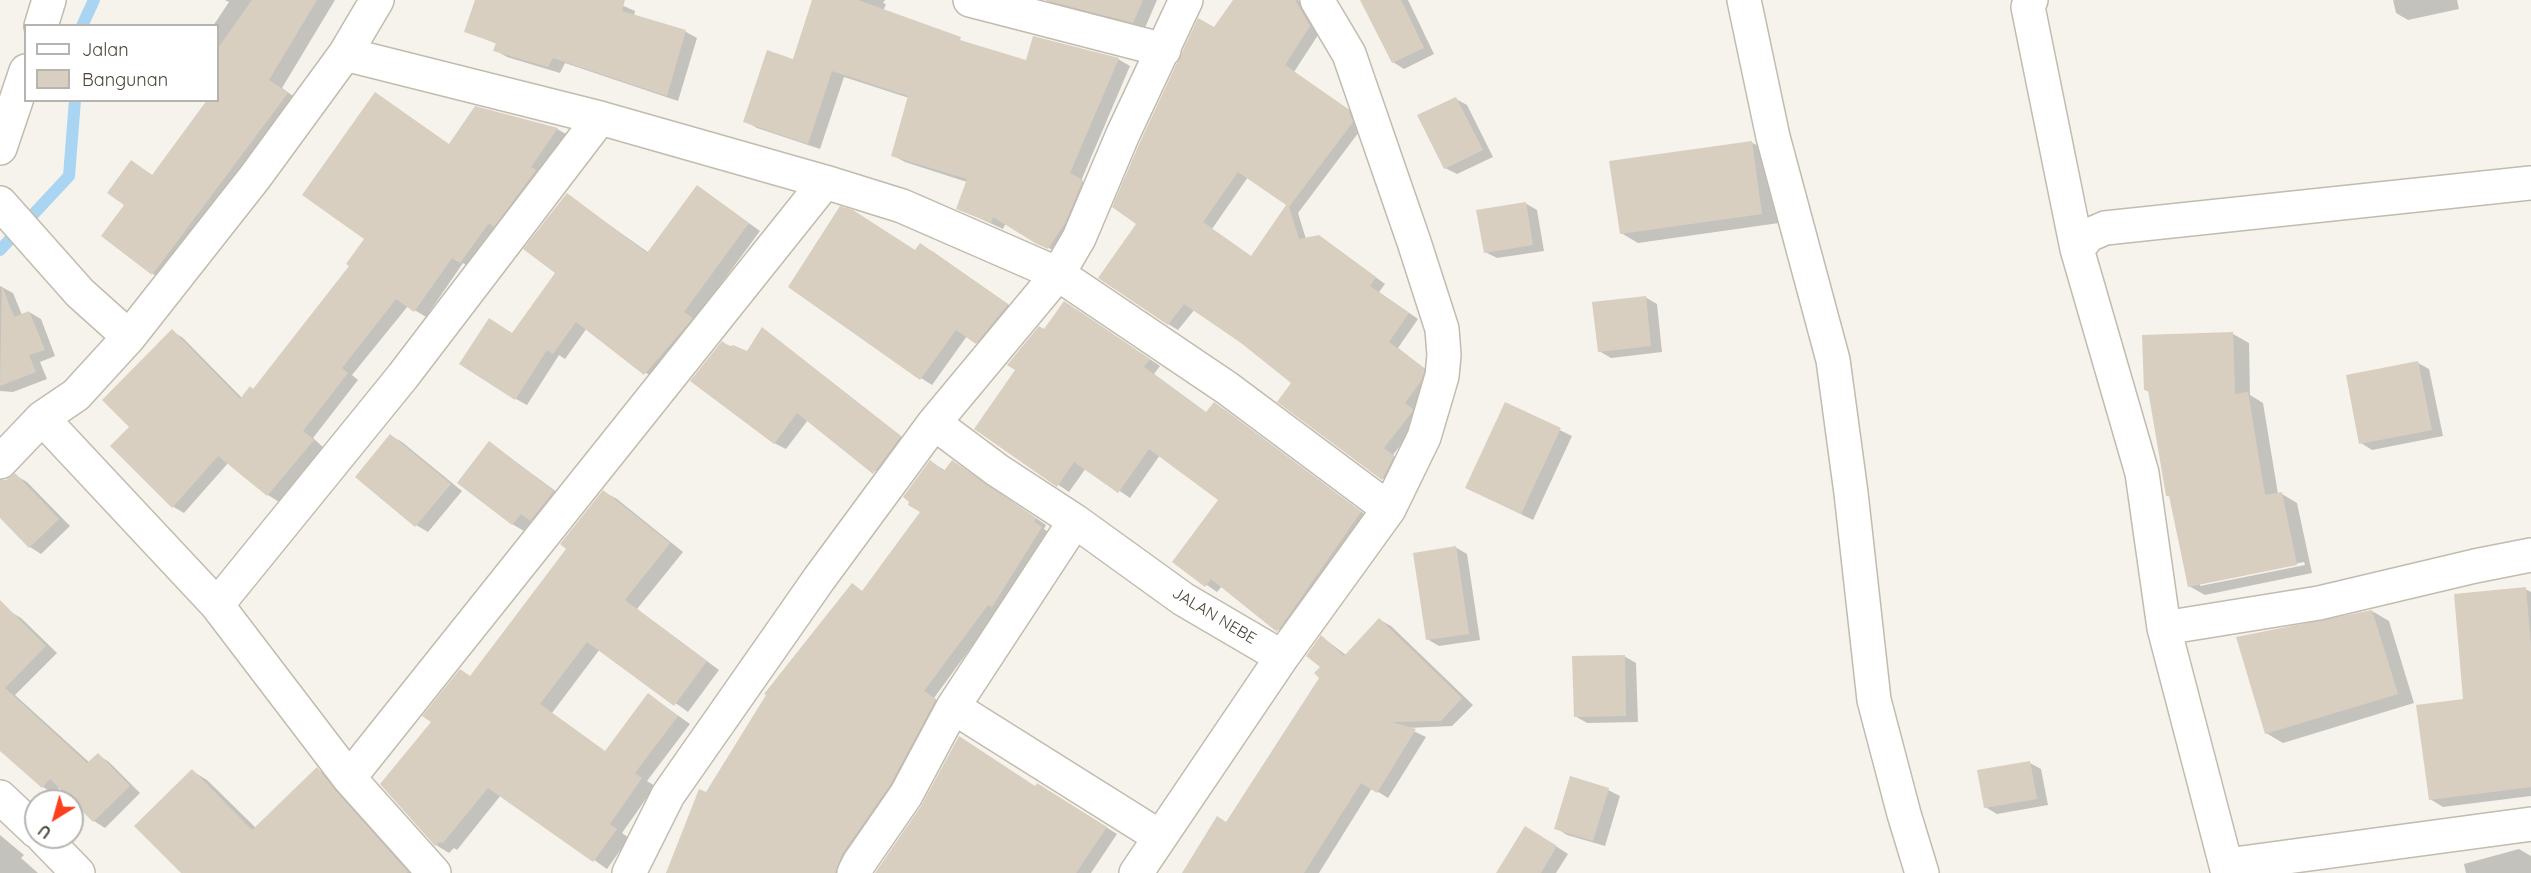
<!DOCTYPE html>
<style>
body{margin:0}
#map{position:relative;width:2531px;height:873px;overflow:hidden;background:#f6f3ec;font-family:Quicksand,sans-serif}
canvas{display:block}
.legend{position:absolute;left:24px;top:24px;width:195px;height:78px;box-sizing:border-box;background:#fff;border:2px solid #b7b4b0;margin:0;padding:8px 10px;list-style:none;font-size:18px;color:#4b4439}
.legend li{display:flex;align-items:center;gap:12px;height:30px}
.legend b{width:30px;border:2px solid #b7b4b0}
.north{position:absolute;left:24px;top:789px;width:60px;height:60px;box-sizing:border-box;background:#fff;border:2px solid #b7b4b0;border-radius:50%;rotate:217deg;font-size:16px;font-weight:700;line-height:24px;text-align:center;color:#4b4439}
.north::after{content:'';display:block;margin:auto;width:21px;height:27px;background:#fc3f1d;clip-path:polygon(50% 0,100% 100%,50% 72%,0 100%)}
</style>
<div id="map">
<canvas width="2531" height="873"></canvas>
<ul class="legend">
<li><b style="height:8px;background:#fff"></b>Jalan</li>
<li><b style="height:16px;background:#d8cfc1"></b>Bangunan</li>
</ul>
<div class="north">U</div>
</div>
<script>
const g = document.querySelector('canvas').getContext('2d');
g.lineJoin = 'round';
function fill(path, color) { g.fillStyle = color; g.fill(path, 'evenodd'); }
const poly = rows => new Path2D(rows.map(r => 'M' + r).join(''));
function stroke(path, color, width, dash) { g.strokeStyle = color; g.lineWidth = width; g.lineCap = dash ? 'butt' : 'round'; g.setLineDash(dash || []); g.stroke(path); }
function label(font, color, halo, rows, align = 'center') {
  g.font = font + ' Quicksand,sans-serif'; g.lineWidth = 6; g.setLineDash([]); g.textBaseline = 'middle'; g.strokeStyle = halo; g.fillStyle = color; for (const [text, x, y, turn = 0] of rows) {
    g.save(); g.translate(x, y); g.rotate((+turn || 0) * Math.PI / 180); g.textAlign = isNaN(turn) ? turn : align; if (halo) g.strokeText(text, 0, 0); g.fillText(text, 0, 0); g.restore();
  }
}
const shadow = poly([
 [225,0,335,0,282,88,300,101,166,281,153,274,126,205,131,162,154,176,218,100,218,26,213,26,229,2],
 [477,0,610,0,635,11,634,16,686,32,697,38,678,101,565,63,560,73,507,57,495,50,497,44,466,31],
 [814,0,885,0,883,3,886,4,883,11,969,44,1027,62,1118,59,1130,66,1081,181,1095,188,1061,255,1006,223,1003,229,957,208,967,182,905,162,892,155,909,98,844,77,820,149,757,128,745,121,794,60],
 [1045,0,1157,0,1145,28,1057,5],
 [1235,0,1298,0,1309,12,1320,32,1294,72,1358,116,1362,128,1298,213,1306,239,1329,243,1385,284,1379,292,1418,319,1398,348,1433,375,1430,387,1414,409,1422,416,1421,418,1393,455,1403,462,1392,485,1279,402,1293,383,1242,342,1195,309,1178,330,1168,324,1138,223,1214,29],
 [1248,177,1288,205,1252,257,1212,229],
 [1362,0,1408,0,1434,54,1404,69,1393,62],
 [2393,0,2457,0,2459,9,2408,20,2396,13],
 [1456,99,1467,105,1493,157,1457,174,1445,168],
 [476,108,557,129,568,135,472,269,463,263,426,317,408,306,352,375,358,380,313,438,324,448,279,502,268,495,229,462,184,513,172,506,132,427,172,331,183,338,242,398,254,390,450,145],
 [1751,142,1768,152,1779,223,1638,243,1621,233],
 [698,187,760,231,695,319,657,381,587,328,565,359,559,355,527,405,516,399,513,335,557,273,567,195,649,253],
 [1525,203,1537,210,1544,251,1497,258,1485,252],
 [932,251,1019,312,988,349,967,336,932,385,921,378],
 [0,286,13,293,22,315,29,312,41,319,55,356,40,362,47,379,13,392,0,391],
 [1645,297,1657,304,1662,352,1611,358,1599,351],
 [1076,309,1160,366,1154,374,1207,413,1214,404,1225,410,1371,519,1289,637,1222,586,1217,592,1174,562,1220,500,1160,455,1130,498,1086,468,1069,492,976,429,1045,331],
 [763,329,911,444,886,479,808,420,786,449,774,443,723,343,747,353],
 [2233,334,2249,343,2250,395,2263,403,2278,494,2282,494,2297,503,2312,573,2205,595,2189,586,2171,498,2167,495,2150,392,2145,390],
 [2304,562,2305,565,2200,586,2200,583],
 [2418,363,2429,369,2443,436,2372,450,2361,443],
 [1506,404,1572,436,1533,520,1483,496],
 [391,436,402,442,462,491,428,532,416,525],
 [490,443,565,498,543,526,532,520,524,531,512,524],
 [931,462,946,471,963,468,1046,525,1044,529,1053,535,934,698,946,707,849,873,666,873,707,794,852,585,864,592,922,512],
 [15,475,27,482,70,526,41,554,30,547,0,516,0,486],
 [604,492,617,499,683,552,637,609,719,670,688,712,600,649,552,713,606,752,649,695,690,724,647,781,655,786,622,833,629,838,607,869,501,795,457,850,454,848,449,853,436,845,382,784,471,677,568,549],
 [1455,547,1467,554,1480,640,1439,646,1427,639],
 [2525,589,2531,592,2531,796,2443,807,2430,799,2465,700],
 [9,611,21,618,57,653,15,695,90,763,98,755,109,762,140,793,105,828,94,821,60,787,54,794,43,787,10,758,0,735,0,621],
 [2372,611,2389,621,2414,703,2283,743,2266,733],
 [1380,620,1391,626,1473,705,1452,726,1407,728,1426,737,1388,798,1372,788,1319,873,1184,873,1227,824,1321,678,1322,637,1346,655],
 [1624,656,1636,663,1638,722,1587,723,1575,716],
 [2030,763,2041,769,2048,805,1997,814,1985,807],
 [317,769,332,778,415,873,183,873,192,771,207,780,256,828],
 [1036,788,1048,791,1117,834,1091,873,878,873],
 [1608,790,1620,796,1605,846,1567,835,1556,828],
 [1537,834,1568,854,1556,873,1506,873],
 [0,835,24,855,21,858,38,873,0,873],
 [2519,849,2531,856,2531,873,2466,873,2464,864]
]);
const stream = poly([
 [82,26,94,0],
 [0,250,69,176,75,100]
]);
const building = poly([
 [252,0,317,0,269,80,288,93,152,275,101,236,124,205,107,193,131,160,152,175,207,100,218,100,218,48],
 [475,0,625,0,622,11,686,30,667,96,553,58,548,67,493,51,496,43,464,32],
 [812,0,858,0,961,37,960,40,1026,60,1033,36,1119,58,1070,173,1083,180,1065,223,1048,249,1035,243,993,217,991,223,956,209,967,179,891,156,908,96,832,71,808,144,743,122,767,50,793,59],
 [1045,0,1143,0,1133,23],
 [1233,0,1295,0,1310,26,1285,65,1348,109,1353,122,1289,207,1299,239,1319,235,1376,277,1370,286,1409,313,1389,342,1424,368,1424,372,1421,381,1405,403,1413,409,1412,412,1384,448,1394,456,1382,480,1277,402,1291,383,1241,343,1184,304,1168,325,1098,278,1136,224,1112,207,1140,142,1198,18,1214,27],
 [1238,172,1286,205,1251,256,1203,222],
 [1360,0,1401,0,1424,48,1392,63],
 [375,92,449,144,475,106,558,128,531,167,536,170,494,227,489,223,460,263,452,258,414,312,396,299,342,368,348,373,303,431,314,440,267,496,218,456,172,508,110,446,129,427,102,400,172,329,240,399,250,386,253,389,349,266,346,264,364,239,302,195],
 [1456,97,1483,150,1444,169,1417,115],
 [1752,141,1762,214,1620,234,1609,161],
 [697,185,749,223,684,312,693,318,644,375,576,322,553,354,547,350,515,400,459,364,489,318,512,333,555,273,523,249,567,193,647,253],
 [1526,202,1533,245,1484,253,1476,210],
 [840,206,853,210,915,250,920,243,1008,304,976,344,956,330,920,380,788,287],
 [2,286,14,317,29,311,45,350,29,355,36,372,0,386],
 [1646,296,1651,346,1598,352,1592,302],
 [1064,301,1150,359,1144,367,1206,412,1214,402,1361,512,1277,632,1211,579,1205,587,1172,562,1218,500,1149,449,1118,493,1074,462,1057,487,974,429,1015,370,1007,365,1039,326,1044,329],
 [762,327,901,436,873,474,797,413,774,444,690,381,722,341,730,347,733,345,747,351],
 [2233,332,2235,394,2248,392,2265,495,2282,492,2297,565,2188,587,2169,496,2166,496,2148,390,2144,390,2142,335],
 [2418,361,2432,430,2359,444,2346,375],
 [1505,402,1561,428,1521,514,1465,488],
 [390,434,451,484,415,527,355,477],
 [489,441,554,491,530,521,521,514,512,525,457,483],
 [930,460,944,471,952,460,1036,518,1034,522,1042,527,992,607,988,605,924,691,936,699,890,785,842,854,835,873,666,873,699,789,706,792,766,695,764,694,852,583,862,591,920,512,908,505,909,502,903,497],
 [15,473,59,519,29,548,0,518,0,480,6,480],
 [603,490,670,543,625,600,707,661,674,706,587,642,540,704,605,751,648,693,678,716,635,773,642,778,610,824,617,829,593,862,488,788,443,843,440,842,435,846,380,784,431,722,422,716,460,669,470,676,566,549,560,544],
 [1456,546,1469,634,1426,640,1413,553],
 [2526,587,2531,647,2531,787,2429,800,2416,705,2463,699,2454,594],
 [0,600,46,646,5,688,87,763,98,753,130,786,93,822,50,779,42,788,0,751],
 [2372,610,2398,694,2265,734,2236,637],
 [1379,618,1462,698,1441,721,1392,722,1416,729,1377,793,1361,783,1304,873,1182,873,1217,816,1226,822,1319,678,1314,673,1320,667,1306,656,1321,635,1344,656],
 [1625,655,1626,716,1574,717,1572,656],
 [959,736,1035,786,1037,783,1107,827,1076,873,875,873,921,806],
 [2030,761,2037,799,1984,808,1977,770],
 [317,767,335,790,408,872,406,873,181,873,134,826,192,769,252,830],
 [1570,776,1609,788,1593,841,1554,829],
 [1525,826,1557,846,1541,873,1496,873]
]);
const street = poly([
 [970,0,1164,50],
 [1744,0,1773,137,1833,360,1851,493,1874,700,1904,814,1922,873],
 [2031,0,2028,7,2077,249,2142,473,2164,628,2228,873],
 [41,26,49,0],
 [345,54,600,118,825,182,902,206,1058,274,1227,388,1389,509],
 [0,148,26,71],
 [0,203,80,293,129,337],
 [2077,249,2089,235,2105,228,2531,183],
 [42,418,217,605,349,778,434,873],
 [934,423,997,470,1075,521,1183,599,1282,657,1136,873],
 [0,462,42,418,76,395,129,337,255,177,345,54,377,0],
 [217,605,403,376,600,118],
 [2164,628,2319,603,2475,566,2531,555],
 [1282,657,1389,509,1424,437,1442,376,1444,355,1442,329,1414,242,1349,54,1317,0],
 [953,707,1160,837],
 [349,778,825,182],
 [0,797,36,831],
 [43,837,78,873],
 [2227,865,2531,824],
 [629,873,668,795,819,579,934,423,1058,274,1079,238,1123,134,1186,0],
 [854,873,859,863,906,795,953,707,1075,521]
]);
const streetNames = [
 ["JALAN NEBE",1214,616,31]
];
fill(shadow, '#0003');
stroke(stream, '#a9d4f2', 12);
fill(building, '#d8cfc1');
stroke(street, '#c2bbae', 36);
stroke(street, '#fff', 33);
label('16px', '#4b4439', '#fff', streetNames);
</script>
